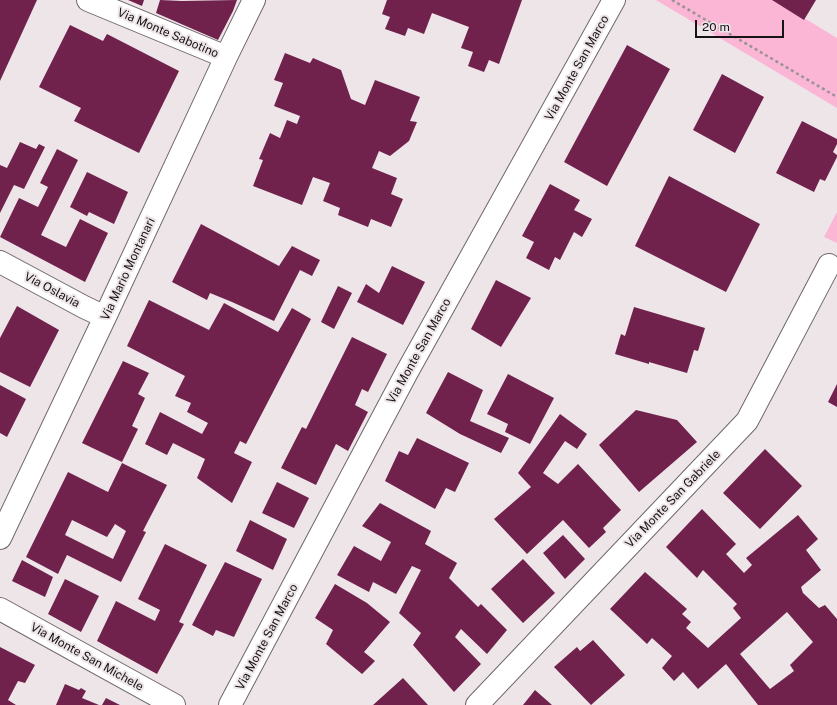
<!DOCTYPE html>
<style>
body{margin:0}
#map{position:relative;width:837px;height:705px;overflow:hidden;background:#eee5e9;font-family:"Public Sans",sans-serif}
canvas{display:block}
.scale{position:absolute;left:695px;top:20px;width:89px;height:18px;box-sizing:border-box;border:2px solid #161315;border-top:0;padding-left:5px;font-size:12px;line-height:14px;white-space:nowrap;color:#161315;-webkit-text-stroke:3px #eee5e9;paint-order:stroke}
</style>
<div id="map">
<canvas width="837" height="705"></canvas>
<div class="scale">20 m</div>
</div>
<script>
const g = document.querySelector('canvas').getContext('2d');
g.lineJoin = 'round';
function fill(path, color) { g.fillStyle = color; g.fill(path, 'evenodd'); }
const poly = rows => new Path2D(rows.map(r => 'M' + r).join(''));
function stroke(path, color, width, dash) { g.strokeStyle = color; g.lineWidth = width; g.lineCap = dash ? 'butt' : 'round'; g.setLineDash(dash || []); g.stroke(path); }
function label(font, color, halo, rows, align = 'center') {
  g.font = font + ' "Public Sans",sans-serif'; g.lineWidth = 4; g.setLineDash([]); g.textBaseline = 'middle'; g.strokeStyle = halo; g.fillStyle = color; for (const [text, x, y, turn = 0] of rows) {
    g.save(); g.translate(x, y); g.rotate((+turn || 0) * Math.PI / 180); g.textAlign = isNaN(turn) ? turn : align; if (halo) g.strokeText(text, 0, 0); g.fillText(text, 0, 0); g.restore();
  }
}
const green = poly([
 [656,0,774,0,837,38,837,108],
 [837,212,837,243,824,237]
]);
const building = poly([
 [0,0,37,0,0,81],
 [128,0,144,0,142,6],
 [160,0,182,1,237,0,233,11,218,40,156,13],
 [387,0,522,0,499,64,489,60,484,72,468,66,473,52,461,48,469,27,432,13,424,34,408,28,405,36,385,29,390,17,382,14],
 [772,0,816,0,804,20],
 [70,25,103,41,107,34,179,71,139,153,74,121,81,108,39,87],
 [627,45,670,69,607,186,564,162],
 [285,53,310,63,313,58,341,70,351,99,365,105,375,80,420,97,410,121,417,122,409,141,390,156,379,151,372,168,397,178,391,194,403,199,391,227,371,219,368,227,338,215,340,208,323,201,330,183,313,177,302,205,253,186,263,160,259,159,270,133,280,138,287,120,297,124,300,116,274,106,283,83,274,80],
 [722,74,764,97,735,153,693,130],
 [802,121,837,139,837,144,833,152,837,155,837,157,825,181,820,179,814,192,776,173],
 [20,142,36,149,39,144,45,147,24,189,14,185,0,213,0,165,7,168],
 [57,149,78,160,41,235,66,247,80,219,108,233,85,282,0,237,19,198,38,207,48,187,40,183],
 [87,172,128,192,114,224,89,212,87,216,70,207],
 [669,176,760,224,726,292,635,246],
 [550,184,580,200,574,210,592,219,582,237,574,232,560,260,555,257,549,270,526,258,534,242,522,236],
 [201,224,279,266,292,246,320,260,312,276,300,270,274,321,232,302,210,293,207,300,172,282],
 [392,266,425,282,403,325,357,302,366,284,379,293],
 [496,280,531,298,501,347,471,329],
 [338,286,352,293,334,329,321,322],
 [149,300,209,330,224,303,278,332,292,308,311,319,246,444,240,441,234,453,252,462,232,503,197,478,205,459,173,443,167,455,145,444,160,412,202,434,208,423,187,412,191,403,175,396,185,376,127,346],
 [17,306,59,330,30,387,0,372,0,338],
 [634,307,705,328,698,351,694,350,687,373,649,362,649,364,615,354,621,334,625,336],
 [352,337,387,354,368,392,362,389,355,405,368,412,348,451,336,444,316,485,281,468,302,427,306,429],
 [123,361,149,373,138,394,145,398,132,426,138,429,122,462,82,443],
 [448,372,483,390,470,421,509,438,501,453,460,434,426,413],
 [508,374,554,398,530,444,505,432,508,424,487,414],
 [837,384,837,407,828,402],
 [0,385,26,399,7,437,0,433],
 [636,410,677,420,697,442,639,492,599,445],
 [560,414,587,434,577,449,565,441,543,473,558,484,578,464,621,510,603,528,606,532,589,548,563,520,527,554,494,519,531,487,518,473],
 [417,438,469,463,455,492,446,488,435,509,385,481,399,451,408,455],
 [765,449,802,486,760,529,723,493],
 [122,463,167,485,146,525,143,531,146,532,121,582,67,555,58,574,26,557,68,472,108,492],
 [72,520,107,537,115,524,126,531,113,559,65,535],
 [277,482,309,498,294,528,262,513],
 [380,503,431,531,425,544,457,563,449,578,478,607,481,604,507,630,487,654,461,629,455,637,481,664,454,692,413,645,421,633,399,613,421,570,412,566,396,594,373,582,369,592,337,575,354,546,381,561,391,542,362,526],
 [702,509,736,544,726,554,744,573,752,565,746,558,798,515,818,539,806,550,821,570,801,587,803,593,819,608,825,605,837,619,837,705,758,705,726,664,698,689,683,672,674,681,662,668,672,656,652,638,647,644,610,609,645,572,687,609,682,614,691,622,686,628,708,648,741,618,733,608,737,604,703,570,697,578,666,547],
 [787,612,813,642,790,665,794,671,770,689,740,654],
 [250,520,287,539,273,570,236,551],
 [563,535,585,559,565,579,543,553],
 [165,544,207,565,179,622,184,624,157,674,97,641,116,601,155,621,160,610,138,599],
 [523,559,555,593,523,623,491,589],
 [22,560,53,577,45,597,12,581],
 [225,562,262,579,234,637,216,630,213,636,192,625],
 [65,579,99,596,81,632,48,614],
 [335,584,367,603,390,622,364,652,375,661,362,674,326,644,333,630,315,618],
 [593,640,625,675,591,705,554,667,577,647,580,651],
 [0,647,35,665,25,683,18,681,8,700,16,705,0,705],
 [403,678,428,705,373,705],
 [65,684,79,690,81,688,86,691,82,698,99,705,56,705],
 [535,690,552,705,523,705],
 [106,698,120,705,102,705]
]);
const path = poly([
 [672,0,837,97]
]);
const minor = poly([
 [88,0,226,57],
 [0,262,84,307,105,317],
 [0,538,105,317,226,57,254,0],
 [0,609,174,705],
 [230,705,407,372,614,0],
 [477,705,747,421,829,265]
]);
const streetNames = [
 ["Via Monte Sabotino",168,33,23],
 ["Via Monte San Marco",577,68,-61],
 ["Via Mario Montanari",128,269,-65],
 ["Via Oslavia",52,290,28],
 ["Via Monte San Marco",419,351,-61],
 ["Via Monte San Gabriele",673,499,-46],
 ["Via Monte San Marco",267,637,-62],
 ["Via Monte San Michele",87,657,29]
];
fill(green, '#fbb5d5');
fill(building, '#70224d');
stroke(minor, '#6f676a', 24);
stroke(path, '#9a9396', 2.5, [3, 3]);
stroke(minor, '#fff', 22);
label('12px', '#161315', '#eee5e9', streetNames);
</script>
